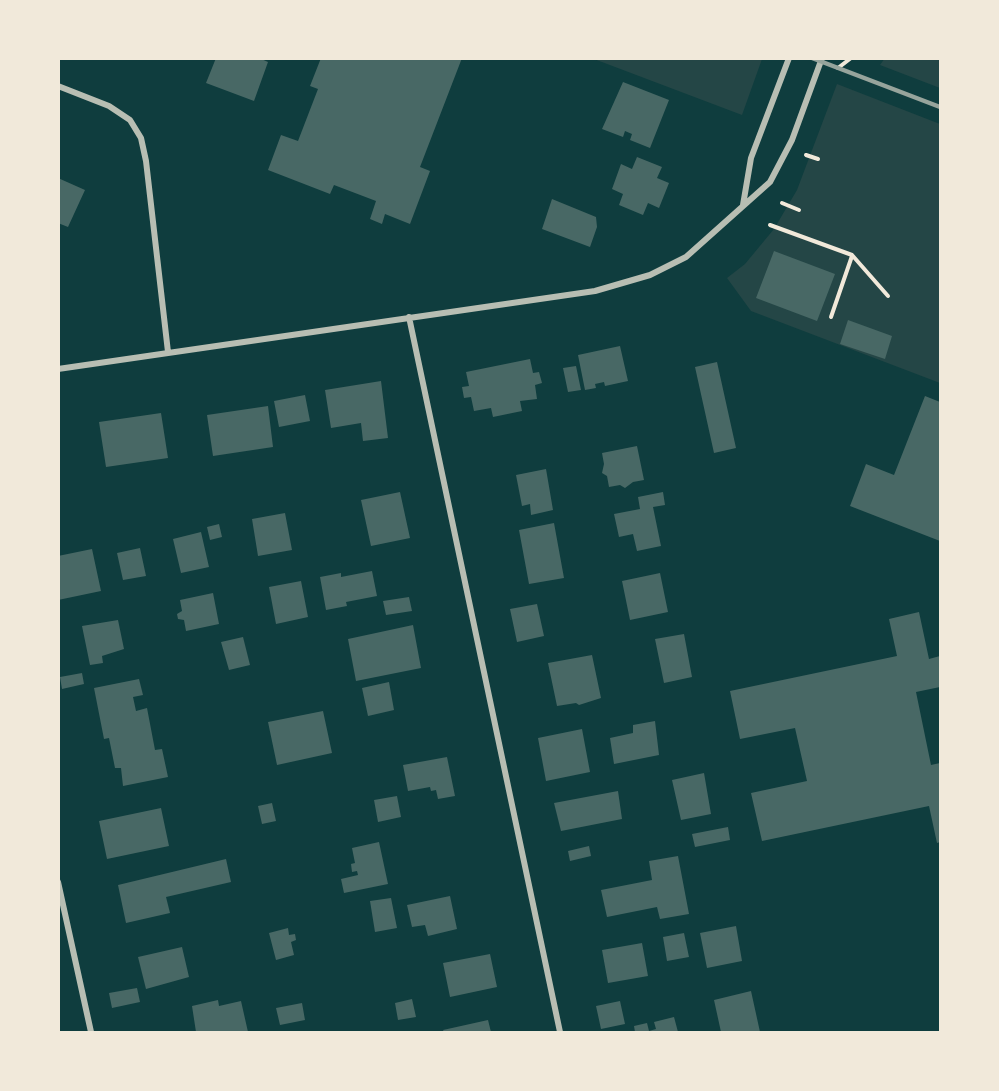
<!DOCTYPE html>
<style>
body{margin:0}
#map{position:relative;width:999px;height:1091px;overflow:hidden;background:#0f3d3e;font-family:"Playfair Display",serif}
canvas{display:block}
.frame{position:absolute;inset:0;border:60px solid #f1e9da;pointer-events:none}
</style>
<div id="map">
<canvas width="999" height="1091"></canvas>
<div class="frame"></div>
</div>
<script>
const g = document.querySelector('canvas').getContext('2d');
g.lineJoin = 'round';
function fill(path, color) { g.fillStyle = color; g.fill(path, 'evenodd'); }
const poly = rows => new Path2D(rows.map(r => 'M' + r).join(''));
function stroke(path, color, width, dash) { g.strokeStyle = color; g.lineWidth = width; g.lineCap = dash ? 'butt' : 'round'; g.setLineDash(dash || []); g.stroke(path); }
const green = poly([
 [885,58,940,59,940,88,880,65],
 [594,59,762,59,742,115],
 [837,84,940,124,940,383,751,311,727,278,745,264,774,229,797,190]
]);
const building = poly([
 [216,58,259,58,268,62,254,101,206,83],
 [321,58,462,58,420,167,430,171,410,224,385,214,382,224,370,219,376,201,334,185,330,194,268,170,281,135,298,141,318,89,310,86],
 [623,82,669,100,650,148,630,140,632,134,625,131,623,137,602,129],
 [637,157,662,167,657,178,669,183,659,208,648,203,643,215,619,205,623,194,612,189,621,164,632,169],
 [58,178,85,190,68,227,58,223],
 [552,199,596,217,597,227,590,247,542,229],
 [774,251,835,274,817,321,756,298],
 [848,320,892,336,885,359,840,344],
 [620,346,628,381,605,386,604,382,595,384,596,388,585,390,578,355],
 [530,359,533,373,539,372,542,383,535,385,537,399,520,401,522,411,493,417,491,408,474,411,471,397,464,398,462,387,469,386,466,372],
 [717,362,736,448,714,453,695,367],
 [576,366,581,390,568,392,563,368],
 [381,381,388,438,363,441,361,423,331,428,325,390],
 [305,395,310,421,279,427,274,401],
 [925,396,940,402,940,541,850,506,866,464,894,475],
 [268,406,273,447,213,456,207,415],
 [161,413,168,458,106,467,99,422],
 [637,446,644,480,633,482,625,488,620,485,609,487,607,476,602,473,604,464,602,453],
 [546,469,553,510,531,515,530,504,522,506,516,475],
 [400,492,410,538,371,546,361,500],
 [663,492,665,505,653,507,661,546,637,551,633,534,619,537,614,514,640,509,638,497],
 [285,513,292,550,258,556,252,519],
 [554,523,564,578,529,584,519,530],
 [219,524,222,537,210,540,207,527],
 [201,532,209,567,181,573,173,539],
 [140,548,146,576,123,580,117,553],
 [92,549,101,591,58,600,58,556],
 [372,571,377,596,346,602,347,606,326,610,320,577,341,573,341,577],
 [660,573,668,612,630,620,622,581],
 [301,581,308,617,276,624,269,587],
 [213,593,219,624,186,631,184,620,178,619,177,614,182,611,180,600],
 [409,597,412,611,386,615,383,601],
 [537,604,544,636,517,642,510,609],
 [919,612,929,659,940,656,940,687,916,692,931,765,940,763,940,842,937,843,929,806,762,841,751,793,807,781,795,728,740,739,730,691,897,656,889,619],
 [118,620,124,649,102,656,103,663,90,665,82,626],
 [413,625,421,668,356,681,348,639],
 [684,634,692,677,664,683,655,639],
 [243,637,250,665,229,670,221,642],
 [592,655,601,698,579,705,576,703,557,706,548,663],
 [82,673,84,684,62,689,60,677],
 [139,679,143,695,133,697,136,711,147,708,155,750,162,749,168,777,123,786,121,768,115,768,109,738,104,739,94,688],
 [389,682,394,710,368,716,362,688],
 [323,711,332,753,277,765,268,722],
 [655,721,659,755,614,764,610,738,633,733,633,725],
 [582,729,590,772,546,781,538,738],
 [447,757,455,796,438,799,436,790,431,791,430,787,408,791,403,765],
 [704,773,711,814,681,820,672,780],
 [618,791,622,819,561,831,554,803],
 [397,796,401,817,378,822,374,800],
 [272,803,276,821,262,824,258,806],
 [161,808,169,846,107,859,99,821],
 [728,827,730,840,695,847,692,834],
 [379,842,388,884,344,893,341,879,358,875,357,871,352,872,351,864,355,863,352,848],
 [589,846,591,856,570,861,568,851],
 [678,856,689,914,660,919,657,907,607,917,601,890,652,880,649,861],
 [226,859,231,882,166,897,170,913,126,923,118,885],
 [450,896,457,929,428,936,425,925,412,927,407,905],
 [391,898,397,928,375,932,370,901],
 [736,926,742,961,707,968,700,933],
 [288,928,289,935,295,934,296,940,291,942,294,955,276,960,269,933],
 [684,933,689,957,667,961,663,937],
 [642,943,648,976,608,983,602,950],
 [182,947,189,977,146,989,138,957],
 [490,954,497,987,450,997,443,963],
 [137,988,140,1002,112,1008,109,993],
 [751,991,760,1032,721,1032,714,1000],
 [412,999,416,1017,398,1020,395,1003],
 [218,1000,219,1006,241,1001,248,1032,196,1032,192,1006],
 [620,1001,625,1024,601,1029,596,1006],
 [302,1003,305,1020,280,1025,276,1008],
 [674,1017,678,1032,635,1032,634,1026,647,1023,649,1031,656,1029,654,1022],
 [488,1020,491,1032,444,1032,443,1030]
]);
const path = poly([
 [838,68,851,58],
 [806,155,818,159],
 [782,203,799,210],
 [770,225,852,255,888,296],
 [831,317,852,256]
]);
const minor = poly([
 [58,86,109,106,130,120,141,138,146,161,168,352],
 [743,205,751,158,789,58],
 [409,317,560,1032],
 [58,369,595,291,650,275,686,257,770,182,792,140,822,58],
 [58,882,91,1032]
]);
const rail = poly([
 [812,58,940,107]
]);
fill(green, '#244646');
fill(building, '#486865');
stroke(path, '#f1e9da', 4);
stroke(minor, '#b8beb3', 6);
stroke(rail, '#97a49c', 4.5);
</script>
